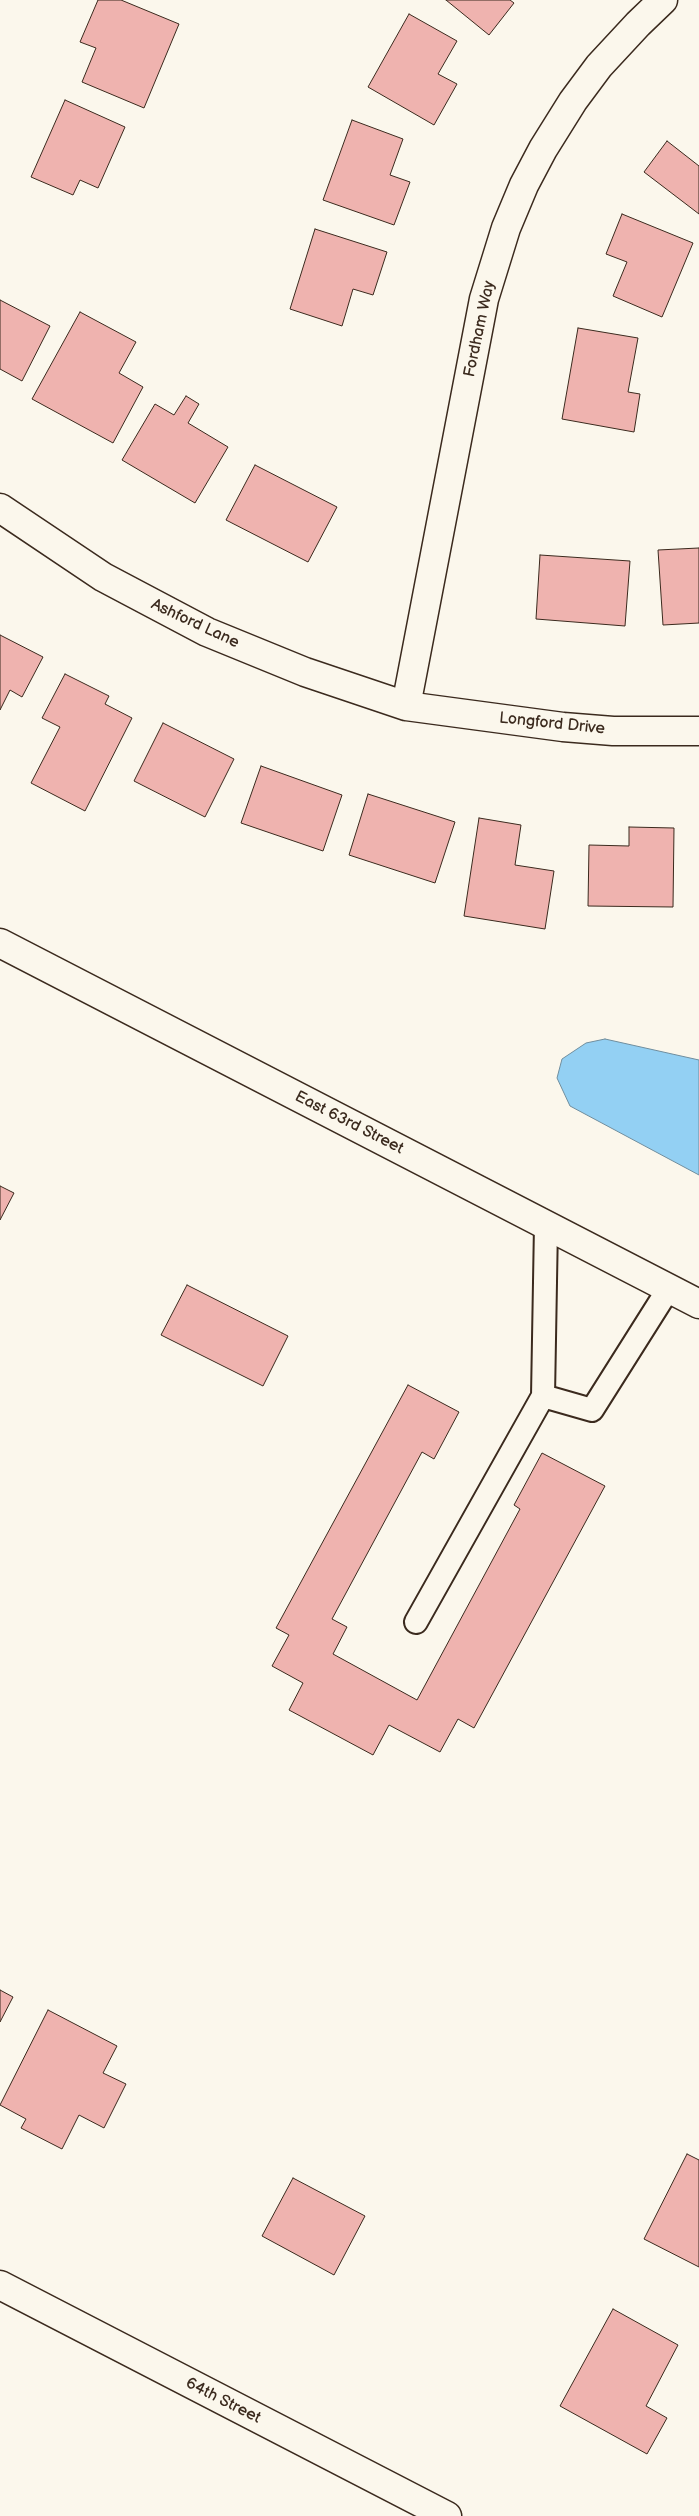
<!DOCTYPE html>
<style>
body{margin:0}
canvas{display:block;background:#fbf7ec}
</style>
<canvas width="699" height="2516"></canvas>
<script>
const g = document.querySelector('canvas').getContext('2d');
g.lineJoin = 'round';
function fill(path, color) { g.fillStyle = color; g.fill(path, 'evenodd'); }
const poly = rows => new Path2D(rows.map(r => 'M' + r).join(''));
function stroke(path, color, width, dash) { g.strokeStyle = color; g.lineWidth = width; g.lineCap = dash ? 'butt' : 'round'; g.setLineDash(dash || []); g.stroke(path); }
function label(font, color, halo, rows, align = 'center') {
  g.font = font + ' "Balsamiq Sans",sans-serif'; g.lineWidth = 4; g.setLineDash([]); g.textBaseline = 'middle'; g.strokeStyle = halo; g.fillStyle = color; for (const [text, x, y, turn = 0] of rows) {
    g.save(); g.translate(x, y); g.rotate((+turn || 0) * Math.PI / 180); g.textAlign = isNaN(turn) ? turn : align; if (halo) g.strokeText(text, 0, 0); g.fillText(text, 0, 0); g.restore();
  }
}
const water = poly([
 [605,1039,699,1060,699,1175,570,1106,557,1078,562,1059,586,1043,605,1039]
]);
const building = poly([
 [98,0,121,0,179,24,144,108,82,82,96,48,80,42,98,0],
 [446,0,510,0,514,3,489,35,446,0],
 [409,14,457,41,438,74,457,84,434,125,368,87,409,14],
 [65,100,125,127,98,188,80,180,73,195,31,177,65,100],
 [352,120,403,139,390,175,410,182,394,225,323,200,352,120],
 [667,141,699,166,699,214,644,172,667,141],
 [622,214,693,243,662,317,613,296,627,262,606,254,622,214],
 [315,229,387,252,373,295,353,289,342,326,290,309,315,229],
 [0,300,50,326,22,381,0,369,0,300],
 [80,312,136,342,119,373,143,387,113,443,32,399,80,312],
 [578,328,638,338,628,392,640,394,634,432,562,419,578,328],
 [186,396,199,404,188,423,228,447,195,503,122,460,155,404,174,415,186,396],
 [255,465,337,507,308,562,226,520,255,465],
 [699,548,699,623,663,625,658,550,699,548],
 [540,555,630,561,625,626,536,619,540,555],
 [0,635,43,657,22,697,10,690,0,710,0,635],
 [65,674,109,696,105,704,132,718,85,811,31,783,60,727,42,718,65,674],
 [163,723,234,759,205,817,134,781,163,723],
 [261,766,342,795,323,851,241,823,261,766],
 [368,794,455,822,435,883,349,855,368,794],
 [479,818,521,825,515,865,554,871,545,929,464,916,479,818],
 [629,827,674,828,673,907,588,906,589,845,629,846,629,827],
 [0,1186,14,1193,0,1220,0,1186],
 [187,1285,288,1336,263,1386,161,1335,187,1285],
 [408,1385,459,1412,434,1459,422,1452,332,1619,347,1627,333,1654,417,1700,520,1509,514,1505,542,1453,605,1486,474,1728,458,1719,440,1752,389,1725,373,1755,289,1710,303,1683,272,1666,289,1635,276,1628,408,1385],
 [0,1990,13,1997,0,2022,0,1990],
 [48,2010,117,2046,103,2073,126,2084,104,2128,79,2115,62,2149,21,2128,26,2119,0,2105,48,2010],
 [687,2154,699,2160,699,2267,644,2239,687,2154],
 [293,2178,365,2216,334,2275,262,2236,293,2178],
 [613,2309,678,2345,646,2406,667,2418,647,2454,560,2406,613,2309]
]);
const lane = poly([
 [543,1396,592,1410,669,1288],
 [416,1622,543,1396,546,1225]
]);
const street = poly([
 [0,508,103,577,207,632,305,672,406,706,563,727,613,731,699,731],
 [406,706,484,299,506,228,524,185,543,149,573,101,599,66,638,24,663,0],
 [0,2285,447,2516]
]);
const secondary = poly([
 [0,943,699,1304]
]);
const streetNames = [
 ["Fordham Way",480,329,-78],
 ["Ashford Lane",195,624,25],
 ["Longford Drive",552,724,6],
 ["East 63rd Street",349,1123,27],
 ["64th Street",223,2401,27]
];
fill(water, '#93d0f3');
stroke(water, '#708e9e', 1);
fill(building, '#efb3af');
stroke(building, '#3b2a1e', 1);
stroke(lane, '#3b2a1e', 26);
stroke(street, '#3b2a1e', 31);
stroke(secondary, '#3b2a1e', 31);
stroke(lane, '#fbf7ec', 22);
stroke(street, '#fbf7ec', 28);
stroke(secondary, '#fbf7ec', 28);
label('16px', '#3b2a1e', '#fbf7ec', streetNames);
</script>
